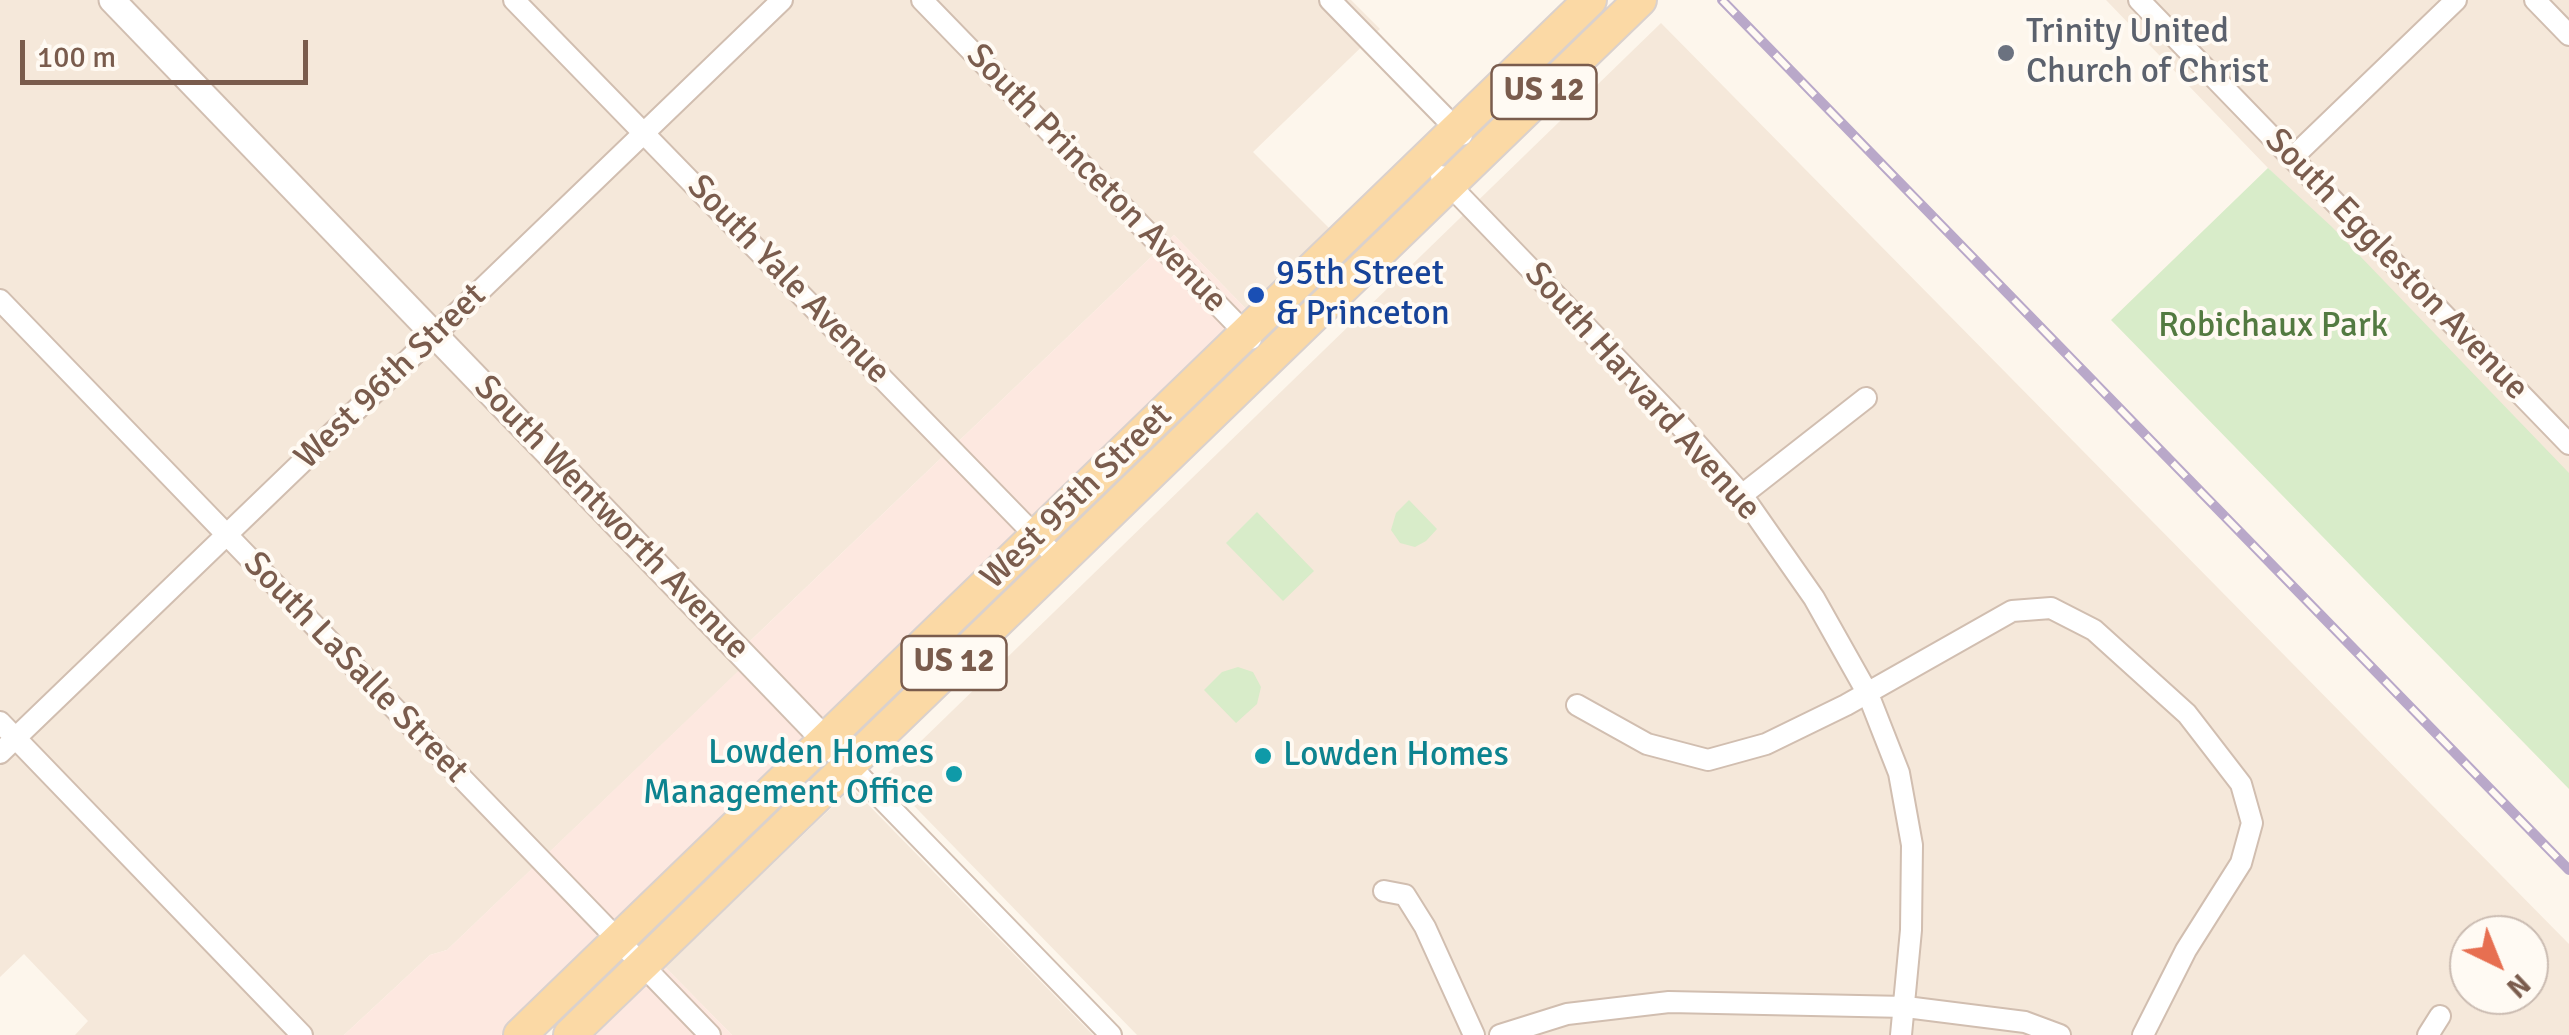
<!DOCTYPE html>
<style>
body{margin:0}
#map{position:relative;width:2569px;height:1035px;overflow:hidden;background:#fdf6ec;font-family:Signika,sans-serif}
canvas{display:block}
.north{position:absolute;left:2449px;top:915px;width:100px;height:100px;box-sizing:border-box;background:#fffaf3;border:2px solid #cabbb1;border-radius:50%;rotate:137deg;font-size:28px;font-weight:700;line-height:40px;text-align:center;color:#7a5c4d}
.north::after{content:'';display:block;margin:auto;width:35px;height:45px;background:#e76f51;clip-path:polygon(50% 0,100% 100%,50% 72%,0 100%)}
.scale{position:absolute;left:20px;top:40px;width:288px;height:45px;box-sizing:border-box;border:5px solid #7a5c4d;border-top:0;padding-left:12px;font-size:30px;line-height:35px;white-space:nowrap;color:#7a5c4d;-webkit-text-stroke:8px #fffaf3;paint-order:stroke}
</style>
<div id="map">
<canvas width="2569" height="1035"></canvas>
<div class="north">N</div>
<div class="scale">100 m</div>
</div>
<script>
const g = document.querySelector('canvas').getContext('2d');
g.lineJoin = 'round';
function fill(path, color) { g.fillStyle = color; g.fill(path, 'evenodd'); }
const poly = rows => new Path2D(rows.map(r => 'M' + r).join(''));
function stroke(path, color, width, dash) { g.strokeStyle = color; g.lineWidth = width; g.lineCap = dash ? 'butt' : 'round'; g.setLineDash(dash || []); g.stroke(path); }
function label(font, color, halo, rows, align = 'center') {
  g.font = font + ' Signika,sans-serif'; g.lineWidth = 8; g.setLineDash([]); g.textBaseline = 'middle'; g.strokeStyle = halo; g.fillStyle = color; for (const [text, x, y, turn = 0] of rows) {
    g.save(); g.translate(x, y); g.rotate((+turn || 0) * Math.PI / 180); g.textAlign = isNaN(turn) ? turn : align; if (halo) g.strokeText(text, 0, 0); g.fillText(text, 0, 0); g.restore();
  }
}
const residential = poly([
 [0,0,1351,0,1380,29,1253,152,1330,229,1250,313,1174,235,749,642,759,652,447,950,430,955,344,1035,75,1035,88,1021,24,954,0,977],
 [2106,0,2569,0,2569,479,2268,168],
 [1661,23,2569,944,2569,1035,1137,1035,885,776],
 [2469,935,2529,935,2529,995,2469,995],
 [852,788,1093,1035,732,1035,665,967]
]);
const commercial = poly([
 [1174,235,1250,313,501,1035,344,1035,430,955,447,950,758,652,748,643],
 [665,967,732,1035,596,1035]
]);
const green = poly([
 [2268,168,2332,227,2569,473,2569,789,2111,320],
 [1409,500,1437,529,1426,541,1415,547,1400,543,1391,530,1396,513],
 [1257,512,1314,571,1283,601,1226,543],
 [1238,667,1253,672,1261,687,1257,704,1236,723,1204,690,1222,672]
]);
const minor = poly([
 [514,0,1060,561],
 [922,0,1251,339],
 [1330,0,1462,135],
 [2139,0,2569,444],
 [2535,0,2569,35],
 [2292,158,2456,0],
 [1441,176,1670,414,1742,495,1814,598,1868,694,1899,773,1912,845,1911,930,1901,1035],
 [0,300,710,1035],
 [1742,495,1866,398],
 [1577,705,1647,744,1708,760,1766,744,1846,705,2012,611,2051,608,2094,630,2187,714,2241,784,2252,823,2241,863,2186,950,2143,1035],
 [0,722,302,1035],
 [0,753,782,0],
 [848,764,1111,1035],
 [1384,891,1405,895,1425,927,1474,1035],
 [1500,1035,1567,1014,1669,1002,1906,1007,2025,1022,2060,1035],
 [2428,1035,2440,1016]
]);
const tertiary = poly([
 [112,0,848,764]
]);
const primary = poly([
 [520,1035,1590,0],
 [570,1035,1640,0]
]);
const rail = poly([
 [1722,0,2569,870]
]);
const markers = [
 [2006,53,10,"#6b7280"],
 [1256,295,10,"#1a4fb4"],
 [1263,756,10,"#0f9aa8"],
 [954,774,10,"#0f9aa8"]
];
const shields = [
 [1544,92,105],
 [954,663,105]
];
const shieldNames = [
 ["US 12",1544,92],
 ["US 12",954,663]
];
const worshipNames = [
 ["Trinity United",2026,33],
 ["Church of Christ",2026,73]
];
const streetNames = [
 ["South Princeton Avenue",1096,179,46],
 ["South Eggleston Avenue",2396,265,46],
 ["South Yale Avenue",788,280,46],
 ["West 96th Street",391,377,-44],
 ["South Harvard Avenue",1642,392,48],
 ["West 95th Street",1077,497,-44],
 ["South Wentworth Avenue",611,518,46],
 ["South LaSalle Street",355,668,46]
];
const transitNames = [
 ["95th Street",1276,275],
 ["& Princeton",1276,315]
];
const parkNames = [
 ["Robichaux Park",2273,327]
];
const cultureNames = [
 ["Lowden Homes",934,754],
 ["Management Office",934,794],
 ["Lowden Homes",1283,756,"left"]
];
fill(residential, '#f5e8da');
fill(commercial, '#fde8e0');
fill(green, '#d8ecc9');
stroke(minor, '#d1beb0', 24);
stroke(tertiary, '#d1beb0', 29);
stroke(primary, '#dad1cd', 36);
stroke(minor, '#fff', 20);
stroke(tertiary, '#fff', 25);
stroke(primary, '#fbd9a5', 32);
stroke(rail, '#b9a8c9', 10);
stroke(rail, '#fffaf3', 6, [19]);
for (const [x, y, r, color] of markers) { const dot = new Path2D(); dot.arc(x, y, r, 0, 2 * Math.PI); g.fillStyle = color; g.fill(dot); stroke(dot, '#fffaf3', 4); }
for (const [x, y, w] of shields) { const box = new Path2D(); box.roundRect(x - w / 2, y - 27, w, 54, 8); g.fillStyle = '#fffaf3'; g.fill(box); stroke(box, '#7a5c4d', 2.5); }
label('bold 32px', '#7a5c4d', null, shieldNames);
label('35px', '#5b616d', '#fffaf3', worshipNames, 'left');
label('35px', '#7a5c4d', '#fffaf3', streetNames);
label('35px', '#164399', '#fffaf3', transitNames, 'left');
label('35px', '#537a41', '#fffaf3', parkNames);
label('35px', '#0d838f', '#fffaf3', cultureNames, 'right');
</script>
